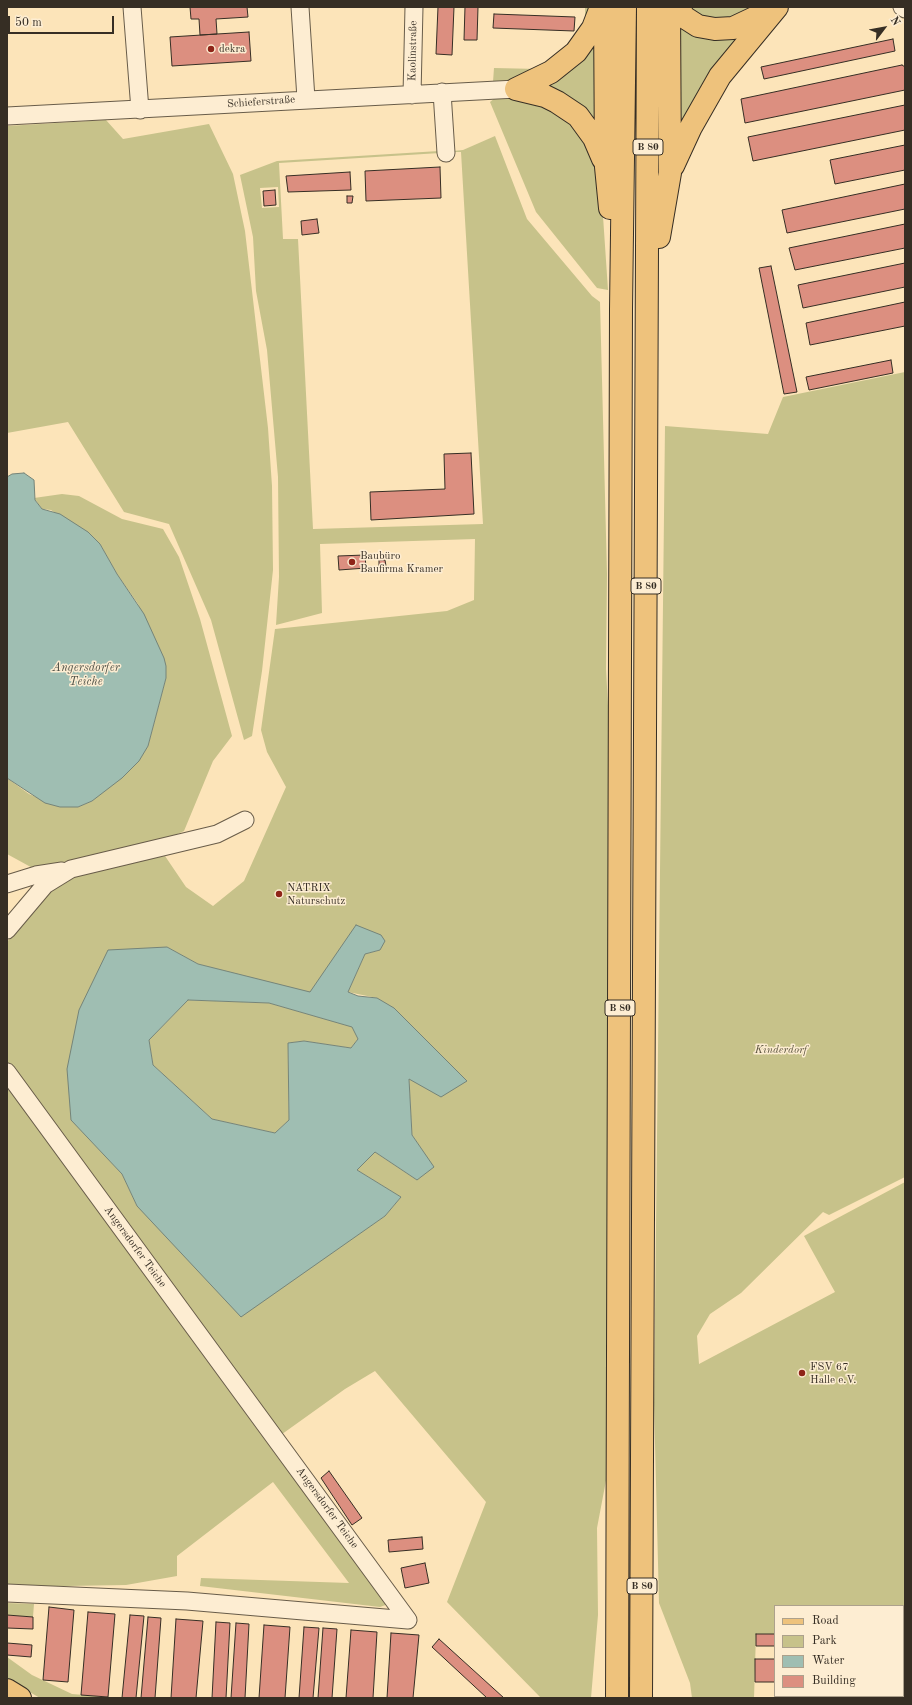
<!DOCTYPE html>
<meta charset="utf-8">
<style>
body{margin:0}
#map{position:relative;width:912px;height:1705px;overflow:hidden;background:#fce4b9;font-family:"Old Standard TT",serif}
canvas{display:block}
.frame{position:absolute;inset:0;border:8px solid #362e24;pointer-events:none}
.legend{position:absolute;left:774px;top:1605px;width:130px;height:92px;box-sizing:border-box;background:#fdedd2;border:1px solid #ada18c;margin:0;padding:5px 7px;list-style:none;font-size:12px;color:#362e24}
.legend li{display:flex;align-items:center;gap:8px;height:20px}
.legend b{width:20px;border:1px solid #ada18c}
.north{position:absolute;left:864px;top:8px;width:40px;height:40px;-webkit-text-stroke:3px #fdedd2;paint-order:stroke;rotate:58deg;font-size:11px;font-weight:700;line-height:16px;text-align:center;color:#362e24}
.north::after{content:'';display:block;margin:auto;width:14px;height:18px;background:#362e24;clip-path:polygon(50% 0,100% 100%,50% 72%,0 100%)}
.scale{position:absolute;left:8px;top:16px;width:106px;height:18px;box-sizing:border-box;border:2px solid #362e24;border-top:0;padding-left:5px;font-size:12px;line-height:14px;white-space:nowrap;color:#362e24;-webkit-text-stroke:3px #fdedd2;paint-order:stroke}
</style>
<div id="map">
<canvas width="912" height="1705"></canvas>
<div class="frame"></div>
<ul class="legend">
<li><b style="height:5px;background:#eec27c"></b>Road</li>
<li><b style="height:11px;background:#c7c28a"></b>Park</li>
<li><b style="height:11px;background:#9fbeb2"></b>Water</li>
<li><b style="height:11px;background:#dc8f80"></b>Building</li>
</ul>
<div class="north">N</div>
<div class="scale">50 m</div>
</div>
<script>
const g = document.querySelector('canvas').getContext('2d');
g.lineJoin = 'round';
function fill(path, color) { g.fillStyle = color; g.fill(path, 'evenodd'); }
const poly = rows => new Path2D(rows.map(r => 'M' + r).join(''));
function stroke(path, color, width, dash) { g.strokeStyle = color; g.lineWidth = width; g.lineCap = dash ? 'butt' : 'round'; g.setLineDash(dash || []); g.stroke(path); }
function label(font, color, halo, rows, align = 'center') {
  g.font = font + ' "Old Standard TT",serif'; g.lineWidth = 3; g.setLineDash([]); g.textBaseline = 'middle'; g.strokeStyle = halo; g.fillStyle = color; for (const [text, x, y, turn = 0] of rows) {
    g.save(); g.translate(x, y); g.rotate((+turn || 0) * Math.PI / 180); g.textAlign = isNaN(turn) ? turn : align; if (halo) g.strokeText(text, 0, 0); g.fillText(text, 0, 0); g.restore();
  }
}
const green = poly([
 [585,7,595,7,589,24,574,46,555,64,532,76,506,82,493,82,494,68,539,69,555,59,576,35,585,22],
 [684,7,750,7,729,21,704,21],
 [680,21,752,22,675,143],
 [598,30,601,134,543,84],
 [520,97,572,117,600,172,608,290,597,288,536,212,490,102,495,98],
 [106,120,123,139,209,124,233,174,245,231,268,428,272,486,273,570,262,671,252,736,244,740,211,620,169,524,124,512,68,422,7,433,7,126],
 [495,136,527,219,592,296,600,302,607,574,606,669,610,742,608,1026,610,1088,607,1185,609,1309,606,1374,608,1470,597,1528,598,1615,591,1698,541,1698,447,1602,486,1502,375,1371,345,1389,278,1437,7,1065,7,942,42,899,75,873,165,856,186,887,213,906,244,881,286,787,267,752,261,730,275,629,447,611,474,600,475,539,320,544,322,613,276,625,279,577,278,477,267,350,256,291,253,237,240,175,277,161,439,151,440,153,279,163,283,239,298,239,313,529,483,524,461,152,452,152,453,151,463,150],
 [278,187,279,207,262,208,260,188],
 [381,935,380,950,365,954,348,992,377,998,409,1079,412,1135,433,1167,417,1180,375,1152,357,1170,401,1197,385,1216,318,1262,137,1206,122,1174,72,1120,167,947,198,964,310,993],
 [905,372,905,1177,829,1215,823,1212,741,1293,710,1314,697,1336,699,1364,835,1292,804,1236,905,1182,905,1632,903,1632,903,1606,775,1606,775,1634,756,1634,754,1698,692,1698,690,1683,659,1603,654,1403,665,426,768,434,783,397],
 [62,494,79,496,122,519,163,529,179,557,200,619,232,736,213,761,184,831,169,838,38,871,7,854,7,778,29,794,60,807,78,807,92,801,148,746,166,678,138,604,117,574,100,544,51,510,42,509,34,498],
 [188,1000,269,1003,353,1027,358,1039,351,1048,304,1041,288,1043,289,1120,275,1133,212,1119,153,1065,149,1040],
 [7,1087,278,1458,391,1603,380,1607,200,1586,201,1578,349,1583,273,1482,177,1556,177,1576,126,1585,7,1587],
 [7,1603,34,1604,33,1617,7,1615],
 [7,1657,32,1675,72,1694,120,1698,40,1698,7,1679]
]);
const water = poly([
 [24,473,34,480,35,500,42,509,60,514,88,532,100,544,117,574,144,614,164,658,166,666,166,678,148,746,139,761,122,778,92,801,78,807,60,807,45,803,7,778,7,477,12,474,24,473],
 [356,925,381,935,385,941,380,950,365,954,348,992,358,996,377,998,394,1008,467,1081,441,1097,409,1079,412,1135,434,1167,417,1180,375,1152,357,1170,401,1197,385,1216,241,1317,137,1206,122,1174,71,1120,67,1069,79,1010,108,950,167,947,198,964,310,992,356,925],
 [188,1000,269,1003,352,1027,358,1039,351,1048,304,1041,288,1043,289,1120,275,1133,212,1119,153,1065,149,1040,188,1000]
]);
const building = poly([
 [190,7,247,7,248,17,216,19,217,34,200,35,199,19,191,19,190,7],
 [438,7,454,7,452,55,436,54,438,7],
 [465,7,478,7,477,40,464,40,465,7],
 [494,14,575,17,574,31,493,28,494,14],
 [249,32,251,61,172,66,170,37,249,32],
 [893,39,895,51,764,79,761,67,893,39],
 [902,65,905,67,905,90,745,123,741,99,902,65],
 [905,105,905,130,753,161,748,137,905,105],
 [905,145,905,170,835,184,830,160,905,145],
 [440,167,441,198,366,201,365,171,440,167],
 [350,172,351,190,288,192,286,176,350,172],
 [905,184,905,209,787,233,782,210,905,184],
 [275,190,276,205,264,206,263,191,275,190],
 [347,196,353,196,352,203,347,203,347,196],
 [317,219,319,233,302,235,301,221,317,219],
 [905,224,905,248,795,270,789,248,905,224],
 [905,263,905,287,803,308,798,285,905,263],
 [771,266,797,392,784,394,759,268,771,266],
 [905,302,905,326,810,345,806,323,905,302],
 [891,360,893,373,809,390,806,377,891,360],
 [471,453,474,514,371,520,370,492,445,489,444,454,471,453],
 [365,555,366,568,339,570,338,556,365,555],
 [379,560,385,560,386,566,379,566,379,560],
 [277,891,282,892,281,897,277,897,277,891],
 [329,1471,362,1518,352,1525,321,1478,329,1471],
 [422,1537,423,1549,389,1552,388,1540,422,1537],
 [425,1563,429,1583,405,1588,401,1568,425,1563],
 [49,1607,74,1610,68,1682,43,1680,49,1607],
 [88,1612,115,1614,108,1697,81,1695,88,1612],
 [7,1615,33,1617,33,1629,7,1628,7,1615],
 [130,1615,144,1616,136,1698,122,1698,130,1615],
 [148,1617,161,1618,155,1698,141,1698,148,1617],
 [176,1619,203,1621,196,1698,171,1698,176,1619],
 [216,1622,230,1623,226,1698,212,1698,216,1622],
 [236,1623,249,1624,245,1698,231,1698,236,1623],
 [264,1625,290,1627,285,1698,259,1698,264,1625],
 [304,1627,319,1628,313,1698,299,1698,304,1627],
 [323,1628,337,1629,332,1698,318,1698,323,1628],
 [351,1630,377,1632,373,1698,346,1698,351,1630],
 [903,1632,905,1632,905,1646,903,1646,903,1632],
 [391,1633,419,1635,413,1698,387,1698,391,1633],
 [756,1634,775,1634,775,1646,756,1646,756,1634],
 [439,1639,504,1698,487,1698,432,1647,439,1639],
 [7,1643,32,1645,31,1657,7,1655,7,1643],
 [755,1659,775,1659,775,1682,755,1682,755,1659],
 [903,1660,905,1660,905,1685,903,1685,903,1660]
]);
const minor = poly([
 [132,7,140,110],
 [300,7,306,99],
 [902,7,905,9],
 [442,92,446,153],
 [412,95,414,7],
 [7,116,516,89],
 [7,884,36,875,62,871],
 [7,930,45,885,71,869,217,834,245,820],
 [7,1072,408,1620],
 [7,1593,187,1601,408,1620]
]);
const major = poly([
 [7,1690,20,1698]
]);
const highway = poly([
 [605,7,606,167,610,208],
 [678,7,684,17,698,26,715,29,733,28,769,11],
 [516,89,545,96,557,102,578,116,594,138,603,159],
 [516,89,551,72,576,52,593,28,601,7],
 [673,166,691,127,720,76,777,7],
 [659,237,670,173,669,7],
 [617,1698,621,309,625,7],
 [641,1698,648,7]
]);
const markers = [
 [211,49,4,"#8f2418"],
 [352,562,4,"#8f2418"],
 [279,894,4,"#8f2418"],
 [802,1373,4,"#8f2418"]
];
const shields = [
 [648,147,30],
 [646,586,30],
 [620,1008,30],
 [642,1586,30]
];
const shieldNames = [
 ["B 80",648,147],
 ["B 80",646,586],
 ["B 80",620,1008],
 ["B 80",642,1586]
];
const poiNames = [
 ["dekra",219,49],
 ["Baubüro",360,556],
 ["Baufirma Kramer",360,569],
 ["NATRIX",287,888],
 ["Naturschutz",287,901],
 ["FSV 67",810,1367],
 ["Halle e.V.",810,1380]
];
const streetNames = [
 ["Kaolinstraße",413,51,-89],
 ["Schieferstraße",261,102,-4],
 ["Angersdorfer Teiche",135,1247,54],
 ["Angersdorfer Teiche",327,1508,54]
];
const parkNames = [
 ["Kinderdorf",781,1050]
];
const waterNames = [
 ["Angersdorfer",86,668],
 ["Teiche",86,682]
];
fill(green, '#c7c28a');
fill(water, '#9fbeb2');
stroke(water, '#758479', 1);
fill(building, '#dc8f80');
stroke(building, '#362e24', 1);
stroke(minor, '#685c49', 19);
stroke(major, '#362e24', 24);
stroke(highway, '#362e24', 24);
stroke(minor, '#fdedd2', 17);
stroke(major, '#eec27c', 22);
stroke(highway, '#eec27c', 22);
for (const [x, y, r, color] of markers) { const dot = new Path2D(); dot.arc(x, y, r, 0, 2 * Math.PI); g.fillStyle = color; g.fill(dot); stroke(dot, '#fdedd2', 1.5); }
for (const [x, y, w] of shields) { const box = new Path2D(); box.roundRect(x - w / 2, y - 8, w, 16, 3); g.fillStyle = '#fdedd2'; g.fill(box); stroke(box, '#362e24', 1); }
label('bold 10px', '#362e24', null, shieldNames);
label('11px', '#362e24', '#fdedd2', poiNames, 'left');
label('11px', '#362e24', '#fdedd2', streetNames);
label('italic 11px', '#5a533e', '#fdedd2', parkNames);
label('italic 12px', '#505248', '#fdedd2', waterNames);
</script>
